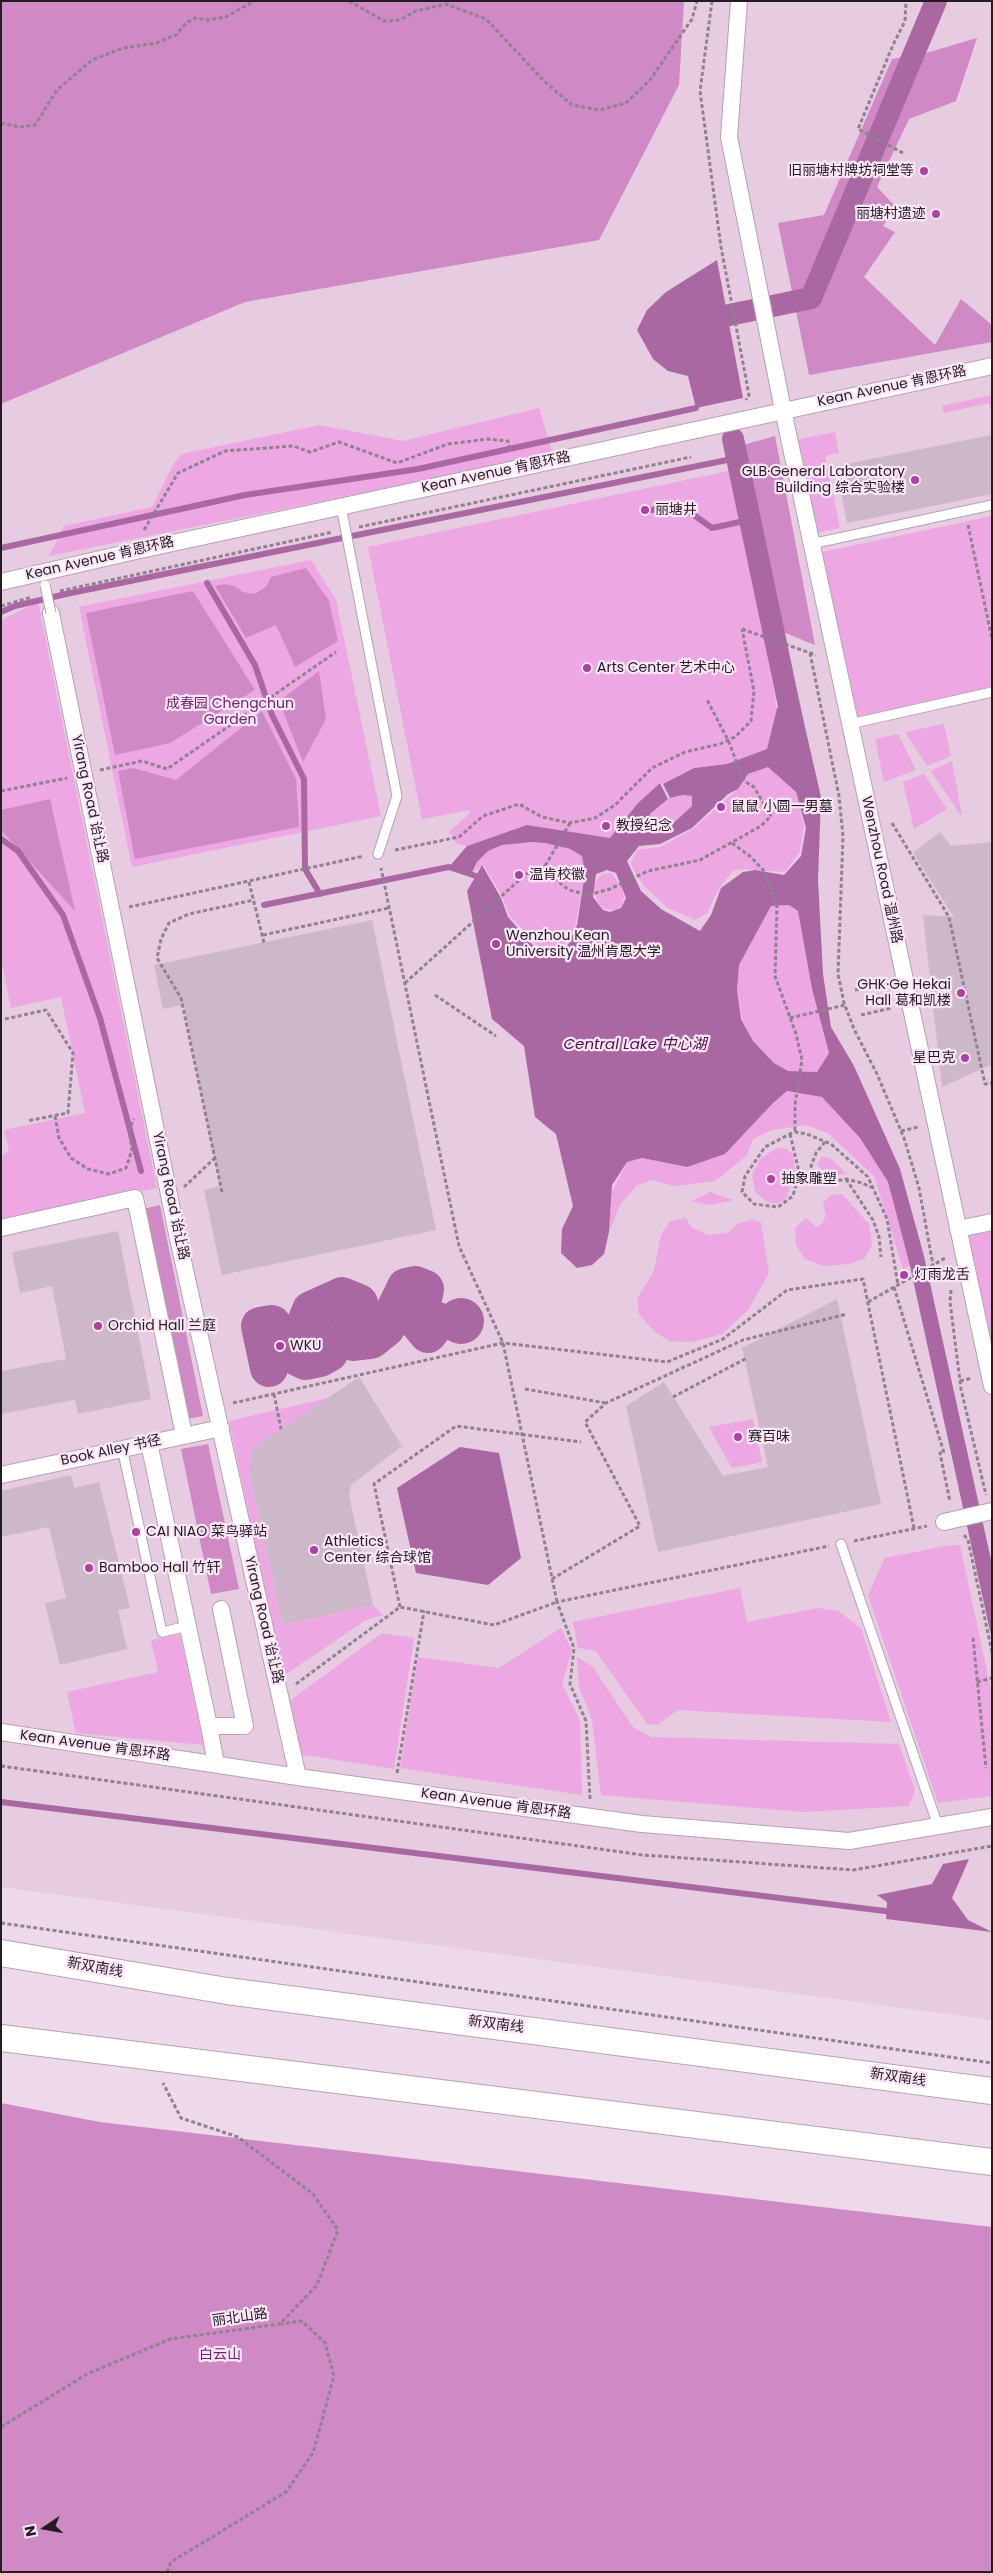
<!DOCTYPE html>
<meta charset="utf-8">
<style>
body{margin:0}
#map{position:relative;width:993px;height:2573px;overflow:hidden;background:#eed9ea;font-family:Poppins,sans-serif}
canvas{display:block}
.frame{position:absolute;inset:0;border:2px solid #241c23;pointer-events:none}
.north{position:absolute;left:20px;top:2503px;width:50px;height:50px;-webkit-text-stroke:4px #fbe6f8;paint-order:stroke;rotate:258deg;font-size:14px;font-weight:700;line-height:20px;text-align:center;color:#241c23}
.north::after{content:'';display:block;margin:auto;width:18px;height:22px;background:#241c23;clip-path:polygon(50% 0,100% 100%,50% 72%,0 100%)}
</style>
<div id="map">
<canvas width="993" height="2573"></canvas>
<div class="frame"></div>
<div class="north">N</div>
</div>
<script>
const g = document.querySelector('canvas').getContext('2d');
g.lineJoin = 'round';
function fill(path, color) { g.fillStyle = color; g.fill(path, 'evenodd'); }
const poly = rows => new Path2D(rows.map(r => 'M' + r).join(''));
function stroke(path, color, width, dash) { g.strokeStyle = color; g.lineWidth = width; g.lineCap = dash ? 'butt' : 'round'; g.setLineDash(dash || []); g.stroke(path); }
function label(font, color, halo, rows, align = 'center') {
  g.font = font + ' Poppins,"Noto Sans SC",sans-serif'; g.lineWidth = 4.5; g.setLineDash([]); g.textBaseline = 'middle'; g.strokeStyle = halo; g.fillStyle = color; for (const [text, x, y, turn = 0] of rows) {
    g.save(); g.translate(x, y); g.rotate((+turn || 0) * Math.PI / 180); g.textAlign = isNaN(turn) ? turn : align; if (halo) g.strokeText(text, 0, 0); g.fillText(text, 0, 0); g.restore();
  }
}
const built = poly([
 [1,1,992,1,992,2020,1,1887]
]);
const green = poly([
 [992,395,992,416,989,403,944,413,942,406],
 [539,408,553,455,49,556,64,526,152,507,174,463,182,454,319,425,403,441],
 [835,432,839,453,825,456,840,528,816,533,797,440],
 [733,470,777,708,767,749,727,764,694,768,663,784,660,783,638,803,610,838,527,825,467,846,457,844,449,832,468,815,470,810,422,819,368,547],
 [992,516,992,692,858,721,822,552],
 [311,560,336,600,381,816,132,867,79,607],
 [38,602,157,1188,1,1220,1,1157,9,1150,4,1130,85,1113,61,997,11,1008,1,959,1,620],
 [944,724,951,756,927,766,905,732],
 [898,734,916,770,884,782,875,739],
 [952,761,962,817,931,771],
 [768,767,796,792,804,827,800,851,785,872,745,869,733,871,719,888,707,913,696,920,668,908,646,888,637,876,631,863,637,850,660,847,693,829,738,789,748,774],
 [924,774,947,809,914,829,903,782],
 [683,795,692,796,692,806,667,829,650,832,647,824,651,813,670,798],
 [524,842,545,843,570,849,582,856,585,873,575,927,565,944,554,952,540,948,509,915,502,895,483,865,471,874,477,862,488,851,502,845],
 [611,873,622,887,624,896,622,905,616,910,605,909,599,904,594,893,596,881,602,874],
 [789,905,798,911,812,989,829,1053,817,1072,788,1071,774,1063,753,1041,742,1019,737,990,739,965,771,906],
 [787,1091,822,1097,860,1138,888,1182,910,1266,903,1269,874,1176,828,1133,806,1125,772,1130,753,1139,746,1156,715,1181,674,1186,652,1180,636,1186,620,1205,609,1232,612,1192,627,1162,642,1158,687,1167],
 [777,1148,787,1149,793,1155,795,1170,787,1197,777,1204,765,1201,755,1191,752,1175,760,1159],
 [822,1156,833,1160,844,1172,850,1173,834,1176,825,1172,817,1165],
 [711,1192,723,1197,734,1200,710,1205,691,1201],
 [842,1194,869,1224,872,1245,864,1259,849,1264,824,1266,805,1259,796,1245,795,1228,806,1218,816,1227,822,1224,826,1215,823,1203,831,1195],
 [686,1218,691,1227,708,1235,728,1233,739,1223,752,1220,761,1222,769,1273,748,1310,722,1334,692,1342,669,1341,654,1331,639,1314,637,1299,654,1271,661,1235,670,1221],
 [992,1230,992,1345,969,1235],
 [328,1398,249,1472,283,1625,373,1605,383,1615,366,1620,283,1676,229,1421],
 [753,1419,762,1462,732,1468,709,1427],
 [960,1545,992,1695,992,1796,938,1803,868,1595,885,1558,945,1546],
 [740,1588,747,1622,818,1608,838,1611,861,1628,891,1722,678,1710,657,1725,647,1724,596,1651,578,1648,573,1622],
 [561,1628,572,1650,562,1684,580,1720,582,1795,400,1768,418,1657,499,1668],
 [382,1633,414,1638,394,1769,298,1754,288,1702],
 [180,1634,204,1745,76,1733,67,1692,158,1672,151,1640],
 [577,1657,592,1666,633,1727,651,1737,899,1744,915,1790,909,1806,804,1812,601,1795,592,1720,579,1687]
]);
const forest = poly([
 [1,1,684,1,679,85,599,240,245,302,1,404],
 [977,38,956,101,909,119,877,187,895,206,883,226,895,232,864,277,935,345,961,299,992,325,992,342,809,375,778,223,824,215,892,59,926,53],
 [775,436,815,645,783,632,743,445],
 [306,568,329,601,338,641,295,667,276,625,246,638,215,586,225,584,234,586,243,592,254,594,266,587,271,577],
 [193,591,255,690,170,743,115,755,86,613],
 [319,671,326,719,303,762,279,701],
 [262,711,296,779,299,827,135,859,118,771,133,768,176,780],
 [50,799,75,911,1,830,1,810],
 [160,1205,203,1416,187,1419,143,1209],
 [208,1444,239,1589,211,1594,181,1449],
 [1,2103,100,2122,992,2227,992,2572,1,2572]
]);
const water = poly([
 [717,260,743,398,696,408,688,376,668,371,653,359,637,330,647,310,666,292],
 [799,701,821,797,818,880,823,974,831,1027,854,1066,900,1169,924,1256,992,1564,992,1640,910,1266,888,1182,860,1138,822,1097,787,1091,773,1103,725,1154,687,1167,642,1158,627,1162,612,1185,609,1232,604,1254,592,1265,577,1268,561,1253,562,1229,573,1206,556,1134,535,1117,524,1046,492,1019,467,891,482,865,501,898,508,917,536,949,552,955,568,945,577,925,585,873,582,856,570,849,545,843,532,842,502,845,488,851,477,862,471,874,449,867,467,846,527,825,610,838,638,803,660,783,668,799,651,813,646,821,650,832,667,829,692,806,692,796,683,795,670,798,663,784,694,768,727,764,767,749,777,708],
 [768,767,796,792,806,828,801,856,784,875,755,870,743,872,721,888,711,915,700,931,661,909,641,891,627,861,639,846,660,844,692,828,728,794,738,789,748,774],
 [607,870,616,873,626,898,621,908,610,912,603,910,593,897,596,874],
 [789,905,798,911,812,989,829,1053,817,1072,788,1071,774,1063,753,1041,741,1019,737,990,739,965,771,906],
 '438 1321a23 23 0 1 1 46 0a23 23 0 1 1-46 0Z',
 [460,1447,499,1453,521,1558,488,1585,416,1573,397,1488],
 [969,1859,952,1898,968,1920,992,1932,886,1919,887,1902,877,1895,932,1884,943,1864]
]);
const stream = poly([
 [652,510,680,505,712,528,749,520],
 [1,548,245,495,418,469,696,408],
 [207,583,255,665,272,715,304,779,305,869,320,894],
 [1,612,15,606,66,594,737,458],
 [1,839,18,851,63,915,100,1018,141,1171],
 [264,905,449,867,476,876],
 [1,1802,893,1912]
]);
const canal = poly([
 [712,330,710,319,811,298,936,1],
 [733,439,795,734]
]);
const river = poly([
 [269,1368,260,1326,272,1324,287,1352,306,1361,320,1358,329,1353,325,1336,306,1322,311,1310,342,1296,359,1303,359,1321,353,1329,350,1336,354,1342,371,1340,386,1328,406,1287,415,1285,425,1289,418,1322,428,1334,438,1321]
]);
const building = poly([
 [992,435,992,494,847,523,836,466],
 [940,832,951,846,992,842,992,1064,942,1087,923,915,954,917,913,853],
 [372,920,436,1230,222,1275,204,1190,220,1186,183,1005,163,1009,154,965],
 [118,1231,151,1399,78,1414,75,1400,1,1414,1,1371,66,1359,52,1286,20,1293,12,1252],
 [837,1299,881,1504,658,1552,626,1406,664,1382,723,1476,768,1467,742,1348],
 [359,1377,402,1446,351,1485,349,1496,373,1605,283,1625,249,1472,253,1448],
 [71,1475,74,1488,99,1482,130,1608,118,1610,127,1649,60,1665,45,1603,66,1598,49,1527,1,1537,1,1491]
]);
const path = poly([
 [349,1,384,21,400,20,416,11,446,4,486,19,544,81,572,105,600,110,626,103,650,80,692,19,697,1],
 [712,1,700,91,721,247,749,395,746,400],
 [1,123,19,127,35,125,57,90,92,60,123,48,156,43,176,35,186,23,195,18,207,20,226,17,254,1],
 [903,153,858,129,893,45,905,21,906,1],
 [968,525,992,639],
 [359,527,691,457],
 [144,530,178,473,225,451,293,446,310,452,339,442,397,463,448,444,488,439,508,441,510,451],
 [60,591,333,532],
 [1,606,32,597],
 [742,629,816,655],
 [810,653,839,796,843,836,838,974,844,1003,854,1029,877,1074,904,1138,919,1188,933,1265],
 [100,770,142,761,167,769,336,652],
 [1,791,67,778],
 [570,823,545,866,555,879,569,890,588,895,610,889,648,871,700,860,761,826,771,816,754,787,744,781,728,740,707,700],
 [892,823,949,917,985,1084,992,1083],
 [732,843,751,857,764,871,777,906,775,976,796,1034,802,1060,795,1105,795,1132],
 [395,850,459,837,483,816,519,804,542,817,570,823,595,818,615,805,652,768,685,752,720,744,735,737,751,721,754,691,742,629],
 [249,882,264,943],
 [129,907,364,856],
 [263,935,389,908],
 [405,983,526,874,545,866],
 [855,990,887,982],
 [435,995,496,1036],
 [861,1015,892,1008],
 [790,1018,845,1005],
 [5,1019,46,1010,73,1053,68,1113,27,1121],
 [55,1116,59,1138,71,1158,88,1169,109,1174,126,1168,132,1150,129,1130,134,1119],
 [901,1131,918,1127],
 [790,1134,799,1172,793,1196,778,1207,754,1204,742,1192,745,1176,765,1147,790,1134,795,1132,807,1134,831,1144,868,1177,887,1219,898,1285],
 [825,1142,816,1153,811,1166,818,1180,827,1183,846,1179,862,1183,873,1188],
 [846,1179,873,1220,879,1237,881,1257],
 [222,1192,181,998,157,958,161,939,169,923,189,914,254,900],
 [894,1287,944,1453,940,1453,950,1502],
 [951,1290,950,1302,961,1389,986,1495],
 [868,1302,947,1257],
 [960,1381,972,1378],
 [525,1389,606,1403],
 [274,1394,281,1429],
 [673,1397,747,1358],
 [233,1403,503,1343,667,1362,723,1339,787,1290,863,1279,914,1528],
 [964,1535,968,1540,992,1652],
 [854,1541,927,1526],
 [552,1579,640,1526,585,1422,606,1403,743,1340,847,1314],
 [400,1607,374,1484,456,1426,581,1442],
 [973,1638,986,1768],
 [977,1682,992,1678],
 [296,1684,400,1607,494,1625,557,1602,503,1343,459,1246,381,868],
 [1,1766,643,1855,853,1870,992,1846],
 [397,1773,424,1611],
 [590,1799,586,1721,570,1684,574,1648,557,1602,829,1546],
 [1,1923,992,2063],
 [1,2427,87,2374,170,2339,280,2324,317,2285,338,2230,313,2194,238,2137,181,2118,163,2083],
 [167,2572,171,2562,286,2492,313,2453,334,2376,325,2343,302,2321,281,2324]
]);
const lane = poly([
 [341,506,397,796,378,854],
 [811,544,992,505],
 [850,724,992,692],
 [122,1448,162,1632,188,1626],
 [841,1544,938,1826]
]);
const street = poly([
 [739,1,729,137,783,410,992,1386],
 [1,582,131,552,992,366],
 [51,613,177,1234,298,1777],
 [1,1228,135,1198,184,1435],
 [958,1229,992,1222],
 [149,1443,209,1726,245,1726,221,1609],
 [1,1475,221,1428],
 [944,1522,992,1511],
 [209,1726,216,1764],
 [1,1732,298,1777,642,1824,849,1841,992,1817]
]);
const primary = poly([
 [1,1953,227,1991,992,2091],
 [1,2038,992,2162]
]);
const pathBridge = poly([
 [184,1187,217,1156]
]);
const laneBridge = poly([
 [45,585,51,613]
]);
const markers = [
 [924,171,5,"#ac41a2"],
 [936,214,5,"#ac41a2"],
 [915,480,5,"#ac41a2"],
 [645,510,5,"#ac41a2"],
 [587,668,5,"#ac41a2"],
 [721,807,5,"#ac41a2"],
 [606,826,5,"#ac41a2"],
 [519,875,5,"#ac41a2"],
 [496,944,5,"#ac41a2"],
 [961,993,5,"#ac41a2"],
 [965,1058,5,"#ac41a2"],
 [771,1179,5,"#ac41a2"],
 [904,1275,5,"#ac41a2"],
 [98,1326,5,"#ac41a2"],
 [280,1346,5,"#ac41a2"],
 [738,1437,5,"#ac41a2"],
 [136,1532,5,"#ac41a2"],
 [314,1550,5,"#ac41a2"],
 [89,1568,5,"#ac41a2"]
];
const poiNames = [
 ["旧丽塘村牌坊祠堂等",914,171,"right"],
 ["丽塘村遗迹",926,214,"right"],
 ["GLB·General Laboratory",905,472,"right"],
 ["Building 综合实验楼",905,488,"right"],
 ["丽塘井",655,510],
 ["Arts Center 艺术中心",597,668],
 ["鼠鼠 小圆一男墓",731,807],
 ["教授纪念",616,826],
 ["温肯校徽",529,875],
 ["Wenzhou Kean",506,936],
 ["University 温州肯恩大学",506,952],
 ["GHK·Ge Hekai",951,985,"right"],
 ["Hall 葛和凯楼",951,1001,"right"],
 ["星巴克",955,1058,"right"],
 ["抽象雕塑",781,1179],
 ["灯雨龙舌",914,1275],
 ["Orchid Hall 兰庭",108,1326],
 ["WKU",290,1346],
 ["赛百味",748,1437],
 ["CAI NIAO 菜鸟驿站",146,1532],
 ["Athletics",324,1542],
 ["Center 综合球馆",324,1558],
 ["Bamboo Hall 竹轩",99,1568]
];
const streetNames = [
 ["Kean Avenue 肯恩环路",892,387,-12],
 ["Kean Avenue 肯恩环路",496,473,-12],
 ["Kean Avenue 肯恩环路",100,559,-13],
 ["Yirang Road 诒让路",89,799,78],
 ["Wenzhou Road 温州路",881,870,78],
 ["Yirang Road 诒让路",170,1196,78],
 ["Book Alley 书径",111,1451,-12],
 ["Yirang Road 诒让路",263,1620,77],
 ["Kean Avenue 肯恩环路",95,1746,8],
 ["Kean Avenue 肯恩环路",496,1804,8],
 ["新双南线",95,1968,10],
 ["新双南线",496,2025,7],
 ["新双南线",898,2078,8],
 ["丽北山路",240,2318,-8]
];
const parkNames = [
 ["成春园 Chengchun",230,704],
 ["Garden",230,720],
 ["白云山",220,2355]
];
const waterNames = [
 ["Central Lake 中心湖",635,1045]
];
fill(built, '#e6cbe1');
fill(green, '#eda7e3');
fill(forest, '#cf8ac6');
fill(water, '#aa68a2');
stroke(stream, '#aa68a2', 6);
stroke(canal, '#aa68a2', 22);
stroke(river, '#aa68a2', 38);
fill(building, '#cdb8c9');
stroke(lane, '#b6a2b2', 11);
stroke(street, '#b6a2b2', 18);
stroke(primary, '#b6a2b2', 28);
stroke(path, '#90818e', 3, [4, 2.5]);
stroke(lane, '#fff', 9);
stroke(street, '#fff', 16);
stroke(primary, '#fff', 26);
stroke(laneBridge, '#b6a2b2', 11, []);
stroke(pathBridge, '#90818e', 3, [4, 2.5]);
stroke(laneBridge, '#fff', 9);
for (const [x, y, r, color] of markers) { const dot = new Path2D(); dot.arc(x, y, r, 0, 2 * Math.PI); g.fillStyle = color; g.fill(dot); stroke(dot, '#fbe6f8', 2); }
label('14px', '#241c23', '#fbe6f8', poiNames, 'left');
label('14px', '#241c23', '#fbe6f8', streetNames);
label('14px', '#73226d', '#fbe6f8', parkNames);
label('italic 15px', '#4d1049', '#fbe6f8', waterNames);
</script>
